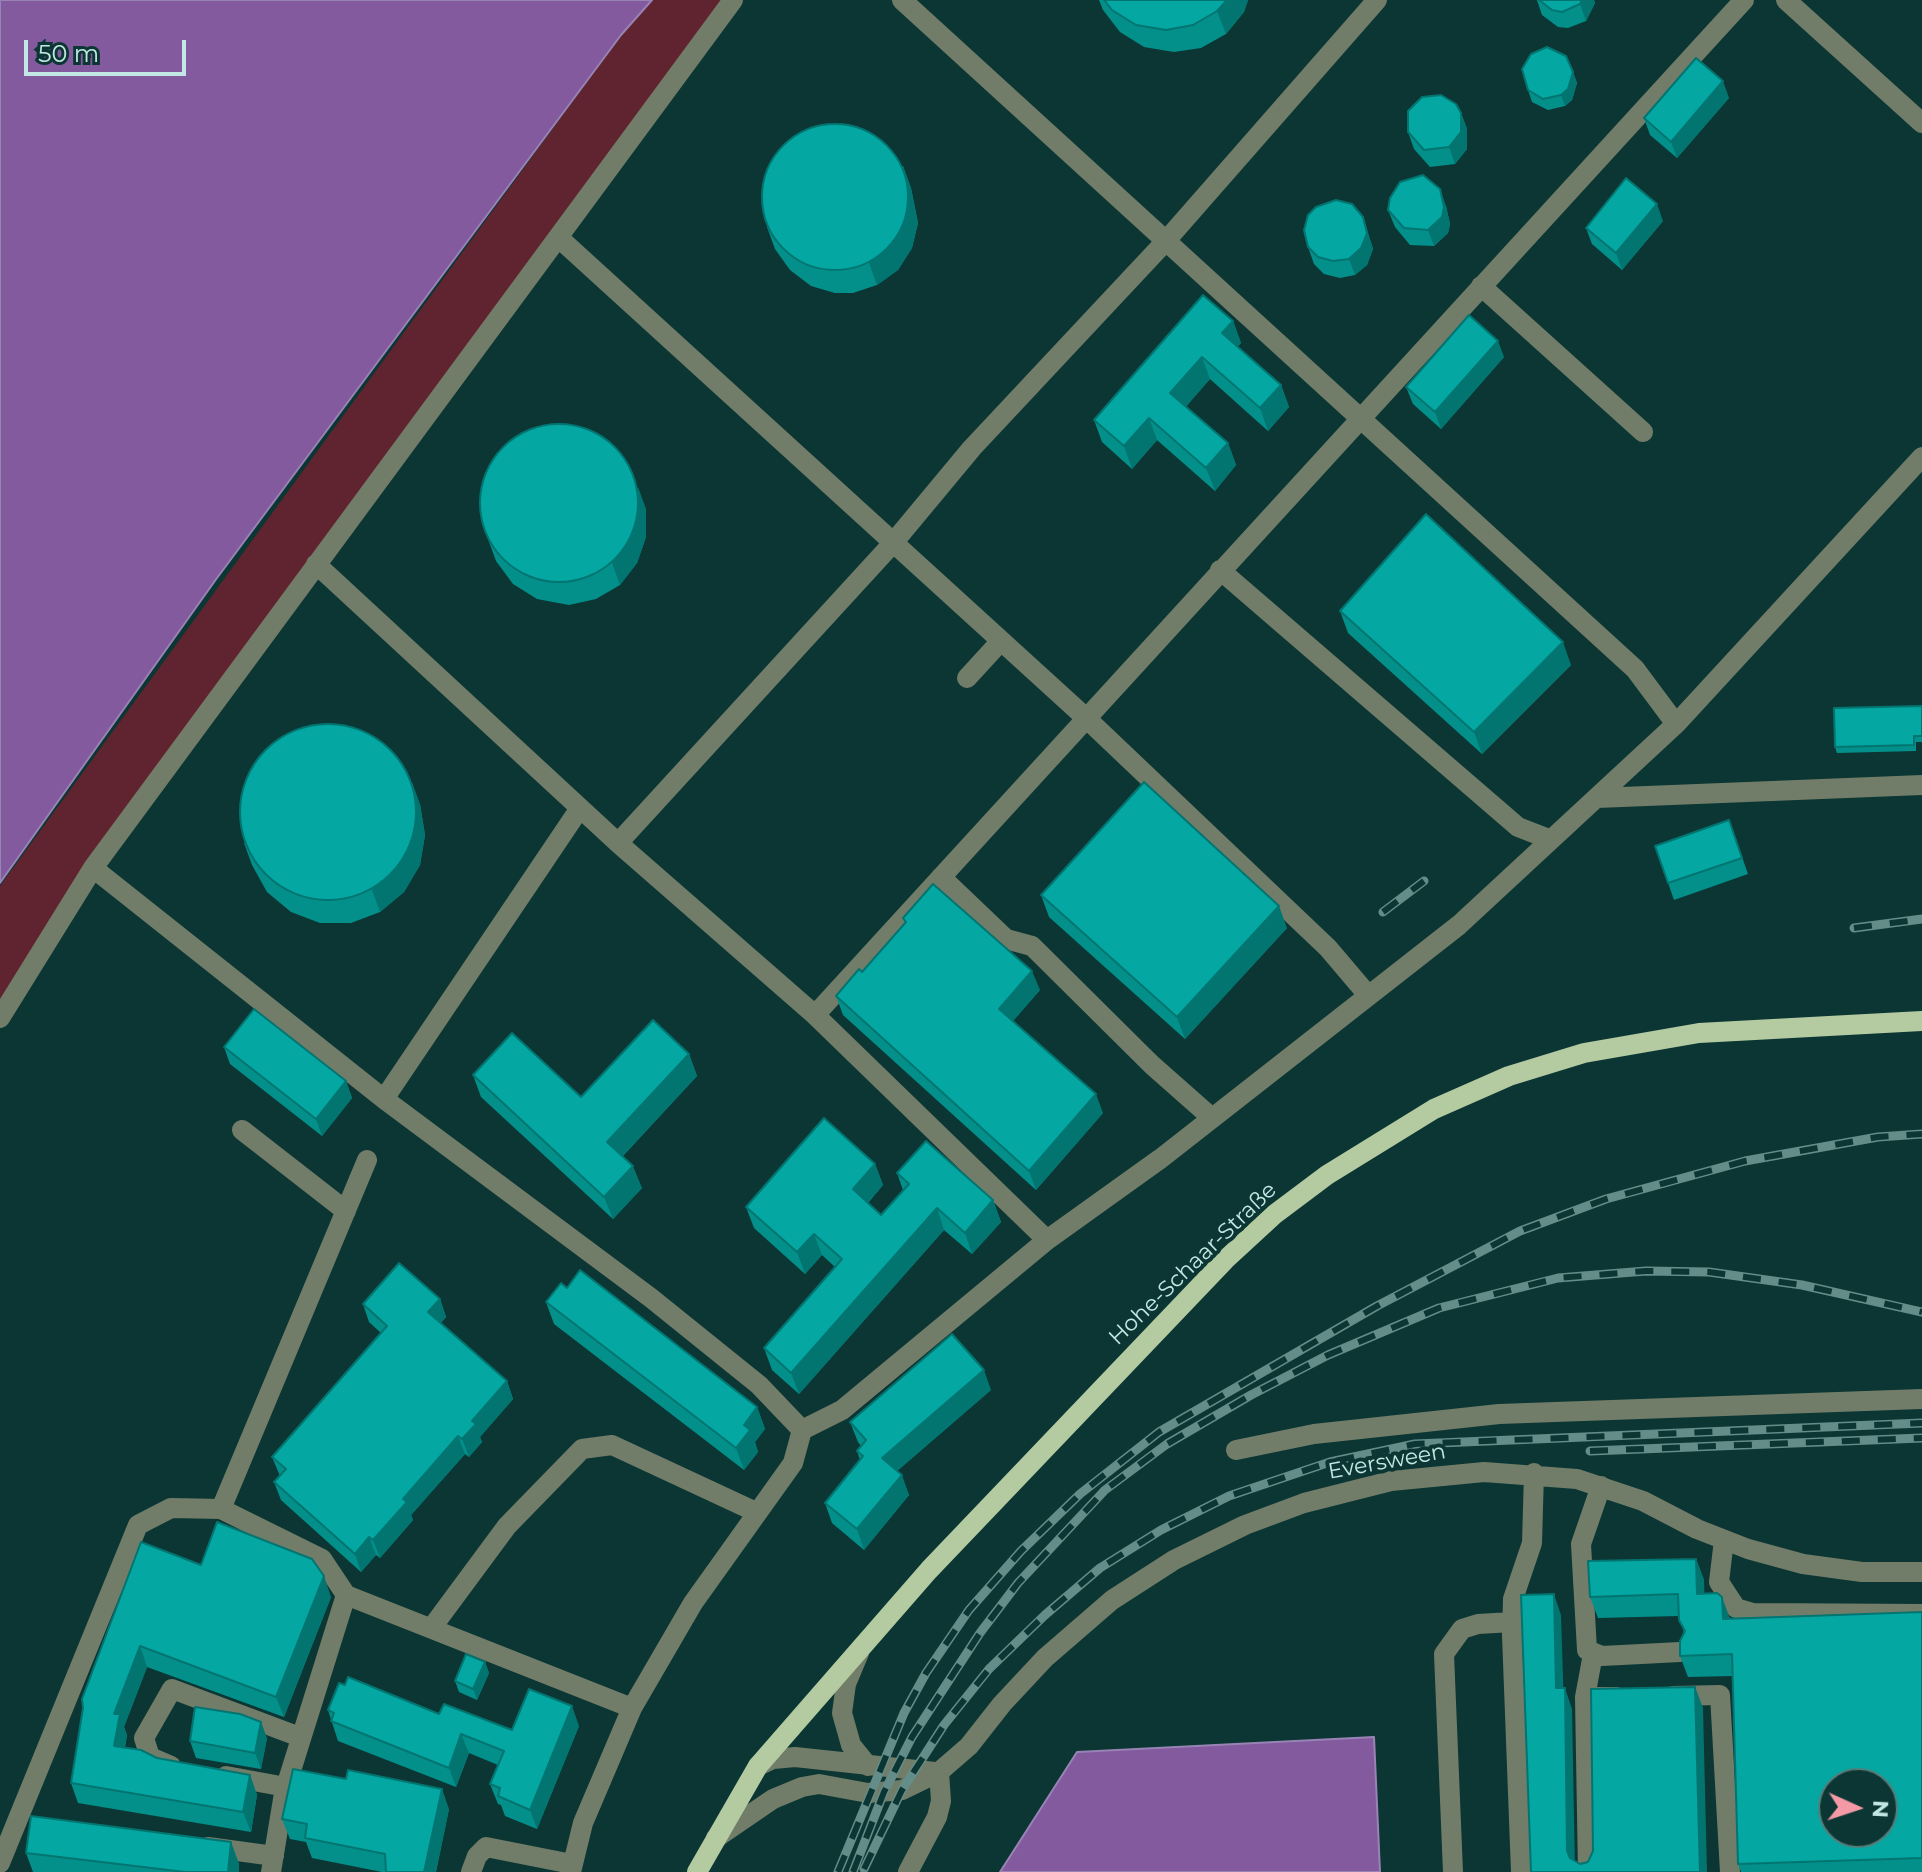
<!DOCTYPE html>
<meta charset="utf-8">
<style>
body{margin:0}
#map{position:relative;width:1922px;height:1872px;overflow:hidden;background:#0c3634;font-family:Montserrat,sans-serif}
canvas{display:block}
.north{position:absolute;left:1818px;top:1768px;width:80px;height:80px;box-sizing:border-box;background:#0c3634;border:2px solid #557d7a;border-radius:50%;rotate:93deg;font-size:22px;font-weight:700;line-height:32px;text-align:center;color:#c3e7e4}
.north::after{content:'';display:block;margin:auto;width:28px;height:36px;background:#f49aa6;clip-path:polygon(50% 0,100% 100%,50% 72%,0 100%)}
.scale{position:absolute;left:24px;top:40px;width:162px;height:36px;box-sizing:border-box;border:4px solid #c3e7e4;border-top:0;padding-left:10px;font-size:24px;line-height:28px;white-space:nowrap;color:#c3e7e4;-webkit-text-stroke:6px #0c3634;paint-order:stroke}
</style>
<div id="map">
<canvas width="1922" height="1872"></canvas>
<div class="north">N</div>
<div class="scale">50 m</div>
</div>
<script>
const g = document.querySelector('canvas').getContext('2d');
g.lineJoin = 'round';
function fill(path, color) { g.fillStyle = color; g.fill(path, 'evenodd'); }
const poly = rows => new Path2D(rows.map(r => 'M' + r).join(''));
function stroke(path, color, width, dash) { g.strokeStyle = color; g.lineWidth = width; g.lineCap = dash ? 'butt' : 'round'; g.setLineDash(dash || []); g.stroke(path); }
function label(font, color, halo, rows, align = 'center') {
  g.font = font + ' Montserrat,sans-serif'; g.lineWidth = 8; g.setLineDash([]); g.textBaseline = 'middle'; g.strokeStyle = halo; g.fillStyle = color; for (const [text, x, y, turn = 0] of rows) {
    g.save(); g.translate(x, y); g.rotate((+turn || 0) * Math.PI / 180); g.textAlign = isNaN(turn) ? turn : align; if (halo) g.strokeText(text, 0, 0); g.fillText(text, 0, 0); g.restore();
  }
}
const green = poly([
 [652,0,723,0,0,1004,0,886,621,35]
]);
const water = poly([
 [0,0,652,0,621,35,217,578,0,883,0,0],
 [1374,1737,1380,1872,1000,1872,1077,1752,1374,1737]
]);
const minor = poly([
 [902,0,1635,669,1676,724],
 [1786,0,1922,123],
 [559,238,1086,718,1328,948,1367,994],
 [1481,286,1643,432],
 [316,564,618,843,815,1015,1047,1240],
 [1220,570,1518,827,1549,839],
 [967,678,1000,642],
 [1597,798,1922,785],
 [618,843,893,543,972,448,1164,243,1377,0],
 [93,868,384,1099,651,1298,759,1385,802,1430],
 [941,877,1006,939,1032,946,1152,1065,1212,1118],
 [815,1015,1744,0],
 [0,1018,93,868,733,0],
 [384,1099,580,808],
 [242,1130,346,1211],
 [1236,1450,1314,1434,1499,1414,1922,1399],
 [1601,1486,1581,1544,1587,1650,1602,1656,1680,1652],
 [221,1509,322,1559,346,1595,632,1708],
 [1724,1540,1719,1582,1736,1608,1753,1613,1922,1614],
 [433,1626,507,1526,582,1449,612,1445,756,1512],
 [859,1653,846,1684,842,1713,851,1745,868,1766],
 [1673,1696,1720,1695,1730,1872],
 [1585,1697,1617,1697],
 [171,1766,150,1757,144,1738,172,1689,300,1737],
 [758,1766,773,1759,795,1757,935,1772],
 [226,1776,286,1787],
 [716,1838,773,1799,802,1787,819,1784,868,1793,902,1790,939,1772,969,1746,1002,1704,1045,1658,1112,1600,1174,1560,1245,1525,1304,1503,1391,1481,1484,1472,1577,1479,1643,1501,1697,1529,1748,1549,1803,1564,1862,1572,1922,1572],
 [208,1847,274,1856],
 [0,1863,138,1525,171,1508,221,1509,367,1160],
 [271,1872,284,1793,346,1595],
 [471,1872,477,1856,486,1847,572,1864],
 [571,1872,583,1823,632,1708,693,1603,793,1463,802,1430,842,1410,1047,1240,1160,1159,1459,925,1676,724,1922,457],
 [908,1872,937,1817,941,1801,939,1772],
 [1453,1872,1444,1654,1462,1629,1478,1624,1512,1622],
 [1521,1872,1512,1635,1513,1599,1532,1543,1534,1473],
 [1588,1872,1585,1697,1593,1654]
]);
const major = poly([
 [697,1872,758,1766,929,1570,1225,1260,1275,1214,1327,1175,1434,1109,1509,1076,1584,1053,1699,1033,1922,1021]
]);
const rail = poly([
 [1383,912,1424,881],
 [1854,928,1922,919],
 [1590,1451,1922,1438],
 [864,1869,902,1790,944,1725,989,1669,1045,1615,1100,1568,1161,1530,1229,1496,1330,1462,1415,1444,1922,1423],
 [838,1872,904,1713,926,1673,969,1610,1021,1551,1080,1494,1159,1432,1377,1306,1520,1231,1606,1199,1745,1161,1878,1137,1922,1134],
 [853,1872,884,1792,912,1737,980,1633,1018,1583,1105,1490,1167,1444,1251,1395,1328,1355,1439,1308,1558,1278,1646,1271,1709,1272,1802,1285,1922,1312]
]);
const wall = poly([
 [1099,0,1248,0,1244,12,1226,34,1201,48,1174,52,1144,47,1120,32,1103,10],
 [1537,0,1594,0,1595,3,1586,21,1568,28,1558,27,1542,15],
 [1573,72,1577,83,1572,100,1565,106,1548,110,1532,102,1528,90],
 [1729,98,1677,158,1650,135,1644,118],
 [1461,113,1467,129,1467,149,1455,164,1430,167,1414,149,1408,132],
 [903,166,911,188,918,223,912,248,898,270,877,285,853,293,835,293,811,286,790,270,775,249,767,227],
 [1446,206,1450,224,1448,233,1434,246,1410,245,1395,227,1388,210],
 [1363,217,1373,249,1367,265,1355,275,1340,278,1324,274,1314,264,1308,247],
 [1663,221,1622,270,1592,244,1586,228],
 [1233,321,1241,343,1237,347,1281,385,1289,407,1268,431,1210,379,1186,406,1228,443,1236,465,1215,491,1157,440,1132,469,1102,442,1094,420],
 [1504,357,1441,429,1413,404,1406,387],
 [646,509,646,537,637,563,620,585,596,599,569,605,537,599,513,584,496,561,488,539],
 [1340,611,1571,665,1482,754,1348,633],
 [1922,706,1922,742,1916,742,1916,751,1837,753,1835,747],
 [420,804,425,835,420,865,404,892,380,912,351,923,320,923,291,912,267,892,252,865,244,843],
 [1729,820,1748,874,1674,900,1655,846],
 [1041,895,1287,928,1185,1039,1049,917],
 [903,918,1040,990,1013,1021,1103,1113,1036,1190,843,1015,836,996,862,972,905,924],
 [224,1047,346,1081,352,1098,322,1136,230,1064],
 [689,1054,697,1076,623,1156,642,1188,613,1219,481,1097,473,1075,581,1097],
 [875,1164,883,1185,868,1203,881,1215,903,1190,897,1173,993,1200,1001,1222,972,1254,944,1230,799,1394,772,1370,764,1348,835,1267,822,1255,805,1274,754,1228,746,1207],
 [567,1288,757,1407,765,1429,755,1442,758,1452,744,1470,554,1324,546,1302],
 [440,1299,446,1317,441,1323,507,1381,513,1399,480,1437,482,1442,469,1457,465,1454,411,1515,413,1520,380,1558,376,1555,361,1572,281,1500,274,1482,280,1476,272,1457,381,1333,369,1322,363,1304],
 [991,1390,897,1471,909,1495,864,1550,832,1523,825,1503,860,1460,857,1451,861,1446,858,1442,850,1422],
 [1696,1559,1704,1580,1704,1594,1730,1618,1922,1612,1922,1872,1741,1872,1738,1864,1733,1676,1688,1677,1680,1656,1684,1633,1679,1616,1598,1618,1590,1597],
 [201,1565,331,1597,284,1717,147,1667,124,1727,127,1735,125,1748,157,1758,250,1775,257,1795,251,1832,78,1803,71,1783,83,1708],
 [485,1662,489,1673,477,1700,459,1692,455,1681],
 [328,1710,439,1714,512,1730,579,1726,537,1829,505,1816,501,1805,498,1804,490,1784,498,1765,469,1753,456,1787,338,1741],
 [267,1738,261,1769,196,1758,190,1741],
 [449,1809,436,1872,382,1872,312,1858,306,1842,290,1839,282,1819],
 [231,1842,239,1864,239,1872,33,1872,26,1853]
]);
const shadedWall = poly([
 [1227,0,1248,0,1244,12,1226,34,1217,11],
 [1582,0,1594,0,1595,3,1586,21,1580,4],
 [1573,72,1577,83,1572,100,1565,106,1561,95],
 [1723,81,1729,98,1677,158,1671,142],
 [1461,113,1467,129,1467,149,1455,164,1449,147],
 [903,166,911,188,918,223,912,248,898,270,877,285,869,263],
 [1440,189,1446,206,1450,224,1448,233,1434,246,1428,230],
 [1657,204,1663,221,1622,270,1616,253],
 [1363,217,1373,249,1367,265,1355,275,1349,259],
 [1233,321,1241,343,1230,356,1222,333],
 [1498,341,1504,357,1441,429,1435,412],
 [1202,357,1210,379,1179,415,1170,393],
 [1281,385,1289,407,1268,431,1260,408],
 [1149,418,1157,440,1132,469,1124,446],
 [1228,443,1236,465,1215,491,1206,468],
 [638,487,646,509,646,537,637,563,620,585,612,563],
 [1563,642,1571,665,1482,754,1474,732],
 [412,782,420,804,425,835,420,865,404,892,380,912,372,890],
 [1279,906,1287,928,1185,1039,1177,1017],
 [1032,971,1040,990,1006,1029,999,1009],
 [689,1054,697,1076,615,1164,607,1142],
 [346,1081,352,1098,322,1136,316,1119],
 [1096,1094,1103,1113,1036,1190,1029,1171],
 [875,1164,883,1185,860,1211,853,1189],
 [633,1166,642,1188,613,1219,604,1197],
 [993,1200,1001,1222,972,1254,965,1233],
 [937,1208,944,1230,799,1394,791,1373],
 [814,1234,822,1255,805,1274,797,1252],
 [440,1299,446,1317,435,1330,428,1312],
 [984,1370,991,1390,889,1478,882,1458],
 [507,1381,513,1399,480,1437,482,1442,469,1457,462,1439,472,1421],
 [757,1407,765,1429,755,1442,758,1452,744,1470,736,1448,744,1425],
 [458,1436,465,1454,411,1515,413,1520,380,1558,373,1540,403,1499],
 [902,1475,909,1495,864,1550,857,1529],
 [369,1537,376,1555,361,1572,355,1554],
 [1696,1559,1704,1580,1705,1615,1697,1594],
 [324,1576,331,1597,284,1717,276,1697],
 [1554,1594,1561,1615,1564,1709,1556,1688],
 [1722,1597,1730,1619,1723,1619],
 [140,1646,147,1667,124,1727,127,1735,121,1766,114,1746,114,1714],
 [485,1662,489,1673,477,1700,473,1689],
 [1695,1687,1703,1708,1707,1872,1700,1872],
 [1565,1688,1572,1709,1575,1872,1567,1851],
 [572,1706,579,1726,537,1829,530,1810],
 [261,1722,267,1738,261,1769,255,1753],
 [461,1734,469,1753,456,1787,449,1768],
 [250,1775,257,1795,251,1832,243,1812],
 [442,1789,449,1809,436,1872,424,1872],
 [231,1842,239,1864,239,1872,228,1872]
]);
const building = poly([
 [1104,0,1227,0,1217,11,1193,25,1166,30,1136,25,1112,10,1104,0],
 [1539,0,1582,0,1580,4,1562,12,1552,10,1539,0],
 [1547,47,1566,56,1573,72,1568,89,1561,95,1543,99,1528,90,1522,69,1531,54,1547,47],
 [1696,58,1723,81,1671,142,1644,118,1696,58],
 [1441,95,1456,104,1461,113,1461,132,1449,147,1424,150,1408,132,1408,111,1422,97,1441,95],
 '762 197a73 73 0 1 1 146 0a73 73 0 1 1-146 0Z',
 [1423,175,1440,189,1444,207,1442,217,1428,230,1404,228,1388,210,1390,198,1400,182,1423,175],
 [1626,178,1657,204,1616,253,1586,228,1626,178],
 [1336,200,1352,204,1363,217,1367,233,1361,248,1349,259,1333,261,1318,257,1308,247,1304,230,1308,215,1316,207,1336,200],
 [1203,295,1233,321,1222,333,1281,385,1260,408,1202,357,1170,393,1228,443,1206,468,1149,418,1124,446,1094,420,1203,295],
 [1469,315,1498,341,1435,412,1406,387,1469,315],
 '480 503a79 79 0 1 1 158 0a79 79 0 1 1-158 0Z',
 [1426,514,1563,642,1474,732,1340,611,1426,514],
 [1922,706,1922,736,1914,736,1914,745,1835,747,1834,708,1922,706],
 '240 812a88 88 0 1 1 176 0a88 88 0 1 1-176 0Z',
 [1144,782,1279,906,1177,1017,1041,895,1144,782],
 [1729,820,1742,858,1668,883,1655,846,1729,820],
 [933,884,1032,971,999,1009,1096,1094,1029,1171,836,996,859,969,862,972,906,922,903,918,933,884],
 [254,1009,346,1081,316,1119,224,1047,254,1009],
 [653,1020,689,1054,607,1142,633,1166,604,1197,473,1075,512,1033,581,1097,653,1020],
 [824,1118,875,1164,853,1189,881,1215,909,1184,897,1173,926,1141,993,1200,965,1233,937,1208,791,1373,764,1348,842,1259,814,1234,797,1252,746,1207,824,1118],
 [399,1263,440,1299,428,1312,507,1381,472,1421,476,1424,462,1439,458,1436,403,1499,407,1502,373,1540,369,1537,355,1554,274,1482,286,1469,272,1457,387,1326,363,1304,399,1263],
 [580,1270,757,1407,744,1425,750,1430,736,1448,546,1302,561,1283,567,1288,580,1270],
 [952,1334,984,1370,882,1458,902,1475,857,1529,825,1503,863,1456,857,1451,866,1440,850,1422,952,1334],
 [217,1522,312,1559,324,1576,276,1697,140,1646,114,1714,120,1714,114,1746,141,1750,157,1758,250,1775,243,1812,71,1783,83,1708,82,1699,141,1542,201,1565,217,1522],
 [1696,1559,1697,1594,1717,1593,1722,1597,1723,1619,1922,1612,1922,1858,1738,1864,1732,1654,1680,1656,1680,1641,1685,1631,1679,1620,1678,1594,1590,1597,1588,1561,1696,1559],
 [1834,1784,1882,1784,1882,1832,1834,1832,1834,1784],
 [1554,1594,1556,1688,1565,1688,1567,1851,1570,1858,1580,1864,1588,1862,1593,1851,1591,1689,1695,1687,1700,1872,1531,1872,1521,1595,1554,1594],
 [466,1654,485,1662,473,1689,455,1681,466,1654],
 [348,1677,439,1714,444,1704,512,1730,529,1689,572,1706,530,1810,498,1796,500,1788,490,1784,504,1751,461,1734,449,1768,331,1721,334,1713,328,1710,339,1683,345,1685,348,1677],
 [195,1707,240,1714,261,1722,255,1753,190,1741,195,1707],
 [293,1769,346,1779,348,1770,442,1789,424,1872,386,1872,385,1854,305,1838,307,1824,282,1819,293,1769],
 [31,1816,231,1842,228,1872,185,1872,26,1853,31,1816]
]);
const streetNames = [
 ["Hohe-Schaar-Straße",1193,1264,-44],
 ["Eversween",1387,1462,-10]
];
fill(green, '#5f242f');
fill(water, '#845a9f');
stroke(water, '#9784b4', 2);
stroke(minor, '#717d68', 20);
stroke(major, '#b4cba1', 20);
stroke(rail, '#648c89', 9);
stroke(rail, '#0c3634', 6, [18]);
fill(wall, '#03908b');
fill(shadedWall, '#037571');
fill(building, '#04a7a2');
stroke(building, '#037571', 2);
label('22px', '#c3e7e4', '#0c3634', streetNames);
</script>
